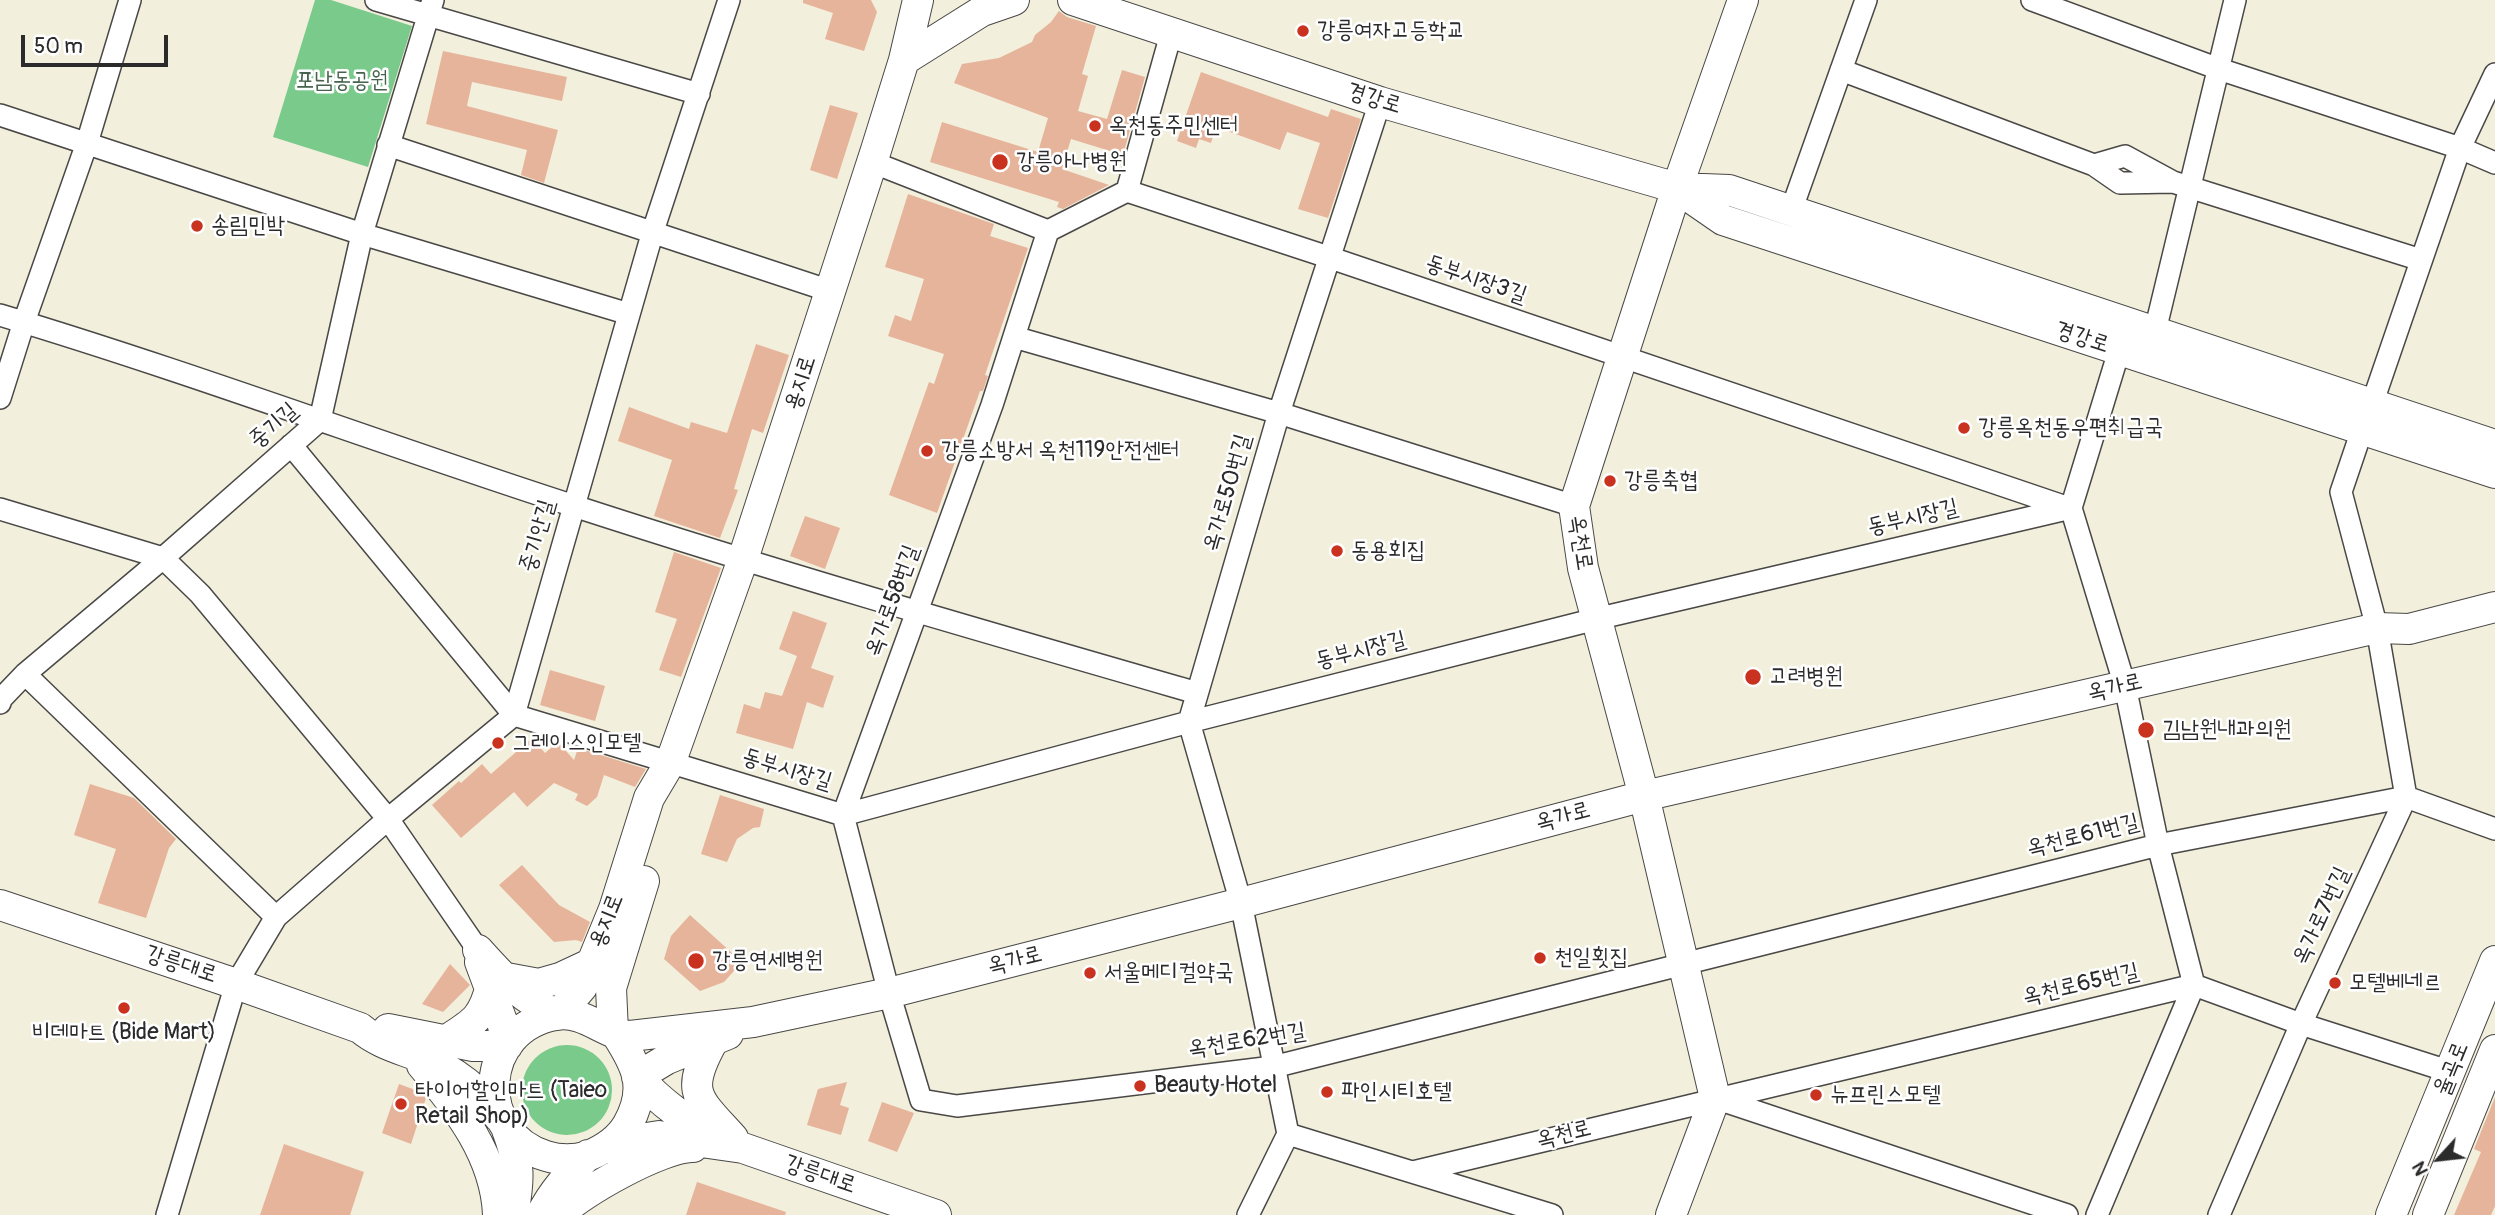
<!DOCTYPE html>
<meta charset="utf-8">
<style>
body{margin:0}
#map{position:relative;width:2495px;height:1215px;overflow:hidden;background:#f2efdc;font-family:Pangolin,sans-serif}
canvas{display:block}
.north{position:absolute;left:2404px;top:1124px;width:70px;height:70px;-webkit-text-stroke:5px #fff;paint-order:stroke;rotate:243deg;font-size:19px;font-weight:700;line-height:28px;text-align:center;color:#2b2b2b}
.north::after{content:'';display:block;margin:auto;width:24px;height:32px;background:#2b2b2b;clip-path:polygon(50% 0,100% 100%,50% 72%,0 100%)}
.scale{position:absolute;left:21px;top:35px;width:147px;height:32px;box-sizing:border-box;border:4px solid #2b2b2b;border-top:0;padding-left:9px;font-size:21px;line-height:24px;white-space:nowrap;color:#2b2b2b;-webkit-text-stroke:5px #fff;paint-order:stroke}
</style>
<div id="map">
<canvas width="2495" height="1215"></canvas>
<div class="north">N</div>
<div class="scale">50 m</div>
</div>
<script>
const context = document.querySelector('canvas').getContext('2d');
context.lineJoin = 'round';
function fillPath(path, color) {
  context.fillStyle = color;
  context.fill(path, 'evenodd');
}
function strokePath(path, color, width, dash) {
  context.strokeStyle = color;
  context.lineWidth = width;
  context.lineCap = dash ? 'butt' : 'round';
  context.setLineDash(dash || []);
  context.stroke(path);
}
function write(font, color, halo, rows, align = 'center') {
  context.font = font + ' Pangolin,"Poor Story",sans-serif';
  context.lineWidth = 5;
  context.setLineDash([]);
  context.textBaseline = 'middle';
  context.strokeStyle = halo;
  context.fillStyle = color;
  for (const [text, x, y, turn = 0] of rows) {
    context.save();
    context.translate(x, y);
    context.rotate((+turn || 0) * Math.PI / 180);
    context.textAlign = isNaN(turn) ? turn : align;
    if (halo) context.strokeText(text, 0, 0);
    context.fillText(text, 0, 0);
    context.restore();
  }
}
const green = new Path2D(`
 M315,0H331L412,26L368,167L273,137Z
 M522 1090a45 45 0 1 1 90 0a45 45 0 1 1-90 0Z`);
const building = new Path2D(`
 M803,0H871L877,12L864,51L825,39L833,13L803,3Z
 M1059,11L1067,17L1096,26L1082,74L1088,76L1078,111L1107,119L1122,70L1145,77L1123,155L1071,139L1062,169L1109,185L1063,209L1057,207L1059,202L930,162L942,122L1038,152L1048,118L954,83L962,64L999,58L1032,42L1035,35L1051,22Z
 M443,51L567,77L562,101L472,82L467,106L558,130L544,183L521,175L527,150L426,124Z
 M1201,72L1328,117L1331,109L1361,119L1328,218L1298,209L1320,143L1287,132L1280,150L1216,127L1211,143L1199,139L1196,148L1177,141Z
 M830,105L858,113L837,179L810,170Z
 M908,194L994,224L990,236L1028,248L985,375L988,376L983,391H980L937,513L889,495L929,382L934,384L944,354L888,336L895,315L911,321L924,279L885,267Z
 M756,344L789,355L763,433L752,429L734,489L738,490L720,538L654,516L672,460L618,441L629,407L689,429L691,422L727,433Z
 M805,516L840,528L825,569L790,556Z
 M674,552L721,568L681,677L659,670L677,619L655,612Z
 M793,611L827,623L811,668L834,676L823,708L807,702L793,749L736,733L744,704L760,709L765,692L782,696L797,656L779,649Z
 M550,670L605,686L595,721L540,705Z
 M532,738L545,753L558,742L574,760L578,748L646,769L635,787L604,775L597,797L587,806L575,800L578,794L554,783L527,807L514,792L461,838L432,805L459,781L461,783L482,764L491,774Z
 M90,784L134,798L176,839L169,848L146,918L98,903L116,849L74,835Z
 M720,795L764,809L760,827L753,828L737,839L727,862L701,854Z
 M522,865L559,905L590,922L582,942L576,940L554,942L499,885Z
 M690,915L742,962L724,982L700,991L664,959L671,936Z
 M450,964L470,985L443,1012L422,1004Z
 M847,1082L840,1105L849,1108L841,1135L807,1125L818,1089Z
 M399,1084L421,1092L426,1098L411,1144L382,1133Z
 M2495,1097V1206L2491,1215H2454L2481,1152L2474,1149Z
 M882,1102L914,1113L897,1152L868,1141Z
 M284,1144L364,1172L350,1215H260Z
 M697,1182L786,1212L785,1215H686Z`);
const street = new Path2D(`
 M376,0L699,94
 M2032,0L2219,69L2460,148L2495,163
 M1841,70L2094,165L2120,183L2173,182
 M0,115L362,234L629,314
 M388,145L830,291
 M872,162L1048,231L1127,191L1328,257L2069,508
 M2094,165L2125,156L2173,182L2421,260
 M1127,191L1171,34
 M1791,211L1866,0
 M1048,231L992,405L843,815L889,993L921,1100L957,1106L1273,1067L2158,845L2406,797L2495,829
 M0,315C193,373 382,444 574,506C780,573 989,633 1197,693
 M2155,331L2235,0
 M1014,337L1279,413L1574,506
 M0,398L24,322L87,143L130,0
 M2372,404L2460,148L2495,74
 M291,445L514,715L843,815L1189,722L1596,619L2071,508
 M0,509L163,558L200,594L388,819L478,950
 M25,674L276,917
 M0,703L1,699L25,674L163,558L320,420L362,234L433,0
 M1715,1098L2067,1215
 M1288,1134L1552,1215
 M1413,1172L2194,985L2301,1024L2451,1072
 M167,1215L236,984L276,917L388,819L514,715L653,231L729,0
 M1248,1215L1288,1134L1241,903L1189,722L1279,413L1380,102
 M2097,1215L2194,985L2158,845L2125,686L2071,508L2119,351
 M2219,1215L2301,1024L2406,797L2377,628L2341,492L2362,430`);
const secondary = new Path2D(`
 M1073,0L1380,102L1677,188L1729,190L2495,445
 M904,60L982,11L1014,0
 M1678,189L1723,220L2495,473
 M0,905L236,984L360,1028C379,1044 401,1049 423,1058C453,1069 482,1092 499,1117
 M478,950C503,978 523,1000 558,1015L582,987L614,909L649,798L671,761L743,559L876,150L904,60L918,0
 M501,977L539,984L560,978L590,964
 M388,1029L473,1046H507L502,1021L480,962
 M613,1032L611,988L644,881
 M617,1035C637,1066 648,1088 628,1124C619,1140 605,1149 588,1156C575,1160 559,1160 546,1156C472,1133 479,1028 556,1015C585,1010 604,1035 630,1036L753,1022L889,993L1241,903L1644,796L2377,628L2409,629L2495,607
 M445,1041C473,1023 483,1019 491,985
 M713,1041C684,1093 697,1098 733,1138
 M422,1065C458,1108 496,1157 498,1215
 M506,1127C520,1164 520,1177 513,1215
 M718,1137C685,1121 662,1103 637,1077L667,1059L728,1034
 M607,1148L634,1140L659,1136L743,1148L936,1215
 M541,1215C553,1191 569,1174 588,1155
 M559,1215C579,1193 664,1146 693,1147
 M1671,1215L1715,1098L1644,796L1583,568L1574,506L1677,188L1743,0
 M2391,1215L2495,961
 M2428,1215L2495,1050`);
const markers = [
 [1303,31,7,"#c8321e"],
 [1095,126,7,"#c8321e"],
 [1000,162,9,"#c8321e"],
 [197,226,7,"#c8321e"],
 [1964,428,7,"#c8321e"],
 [927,451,7,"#c8321e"],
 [1610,481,7,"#c8321e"],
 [1337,551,7,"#c8321e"],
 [1753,677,9,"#c8321e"],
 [2146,730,9,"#c8321e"],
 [498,743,7,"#c8321e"],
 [1540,958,7,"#c8321e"],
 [696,961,9,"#c8321e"],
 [1090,973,7,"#c8321e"],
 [2335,983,7,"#c8321e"],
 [124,1008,7,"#c8321e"],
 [1140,1086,7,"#c8321e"],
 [1327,1092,7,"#c8321e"],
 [1816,1095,7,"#c8321e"],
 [401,1104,7,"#c8321e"]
];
const poiNames = [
 ["강릉여자고등학교",1317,31],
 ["옥천동주민센터",1109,126],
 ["강릉아나병원",1016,162],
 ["송림민박",211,226],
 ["강릉옥천동우편취급국",1978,428],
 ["강릉소방서 옥천119안전센터",941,451],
 ["강릉축협",1624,481],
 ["동용회집",1351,551],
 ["고려병원",1769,677],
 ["김남원내과의원",2162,730],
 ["그레이스인모텔",512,743],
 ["천일횟집",1554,958],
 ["강릉연세병원",712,961],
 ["서울메디컬약국",1104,973],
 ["모텔베네르",2349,983],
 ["비데마트 (Bide Mart)",124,1033,"center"],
 ["Beauty Hotel",1154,1086],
 ["타이어할인마트 (Taieo",415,1091],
 ["Retail Shop)",415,1117],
 ["파인시티호텔",1341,1092],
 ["뉴프린스모텔",1830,1095]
];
const parkNames = [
 ["포남동공원",342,81]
];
const streetNames = [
 ["경강로",1374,99,17],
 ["동부시장3길",1476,280,19],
 ["경강로",2082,338,18],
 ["용지로",801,383,-72],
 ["중기길",274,426,-41],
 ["옥가로50번길",1228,493,-74],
 ["동부시장길",1913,518,-13],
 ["중기안길",538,536,-74],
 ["옥천로",1580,543,81],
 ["옥가로58번길",893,601,-70],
 ["동부시장길",1361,651,-14],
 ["옥가로",2115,688,-13],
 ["동부시장길",787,770,17],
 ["옥가로",1563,817,-15],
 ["옥천로61번길",2083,836,-14],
 ["옥가로7번길",2322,916,-65],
 ["용지로",607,921,-68],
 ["옥가로",1015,961,-14],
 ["강릉대로",181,965,18],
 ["옥천로65번길",2081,985,-13],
 ["옥천로62번길",1247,1041,-9],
 ["율곡로",2452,1069,-68],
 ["옥천로",1564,1135,-14],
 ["강릉대로",820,1175,19]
];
fillPath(green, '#7aca8b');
fillPath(building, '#e6b49a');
strokePath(street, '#494846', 24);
strokePath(secondary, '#494846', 32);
strokePath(street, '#fff', 21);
strokePath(secondary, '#fff', 30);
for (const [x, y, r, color] of markers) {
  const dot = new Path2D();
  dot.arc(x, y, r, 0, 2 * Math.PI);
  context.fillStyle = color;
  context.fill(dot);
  strokePath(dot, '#fff', 2.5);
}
write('23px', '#2b2b2b', '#fff', poiNames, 'left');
write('23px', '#47634d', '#fff', parkNames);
write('23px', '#2b2b2b', '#fff', streetNames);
</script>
